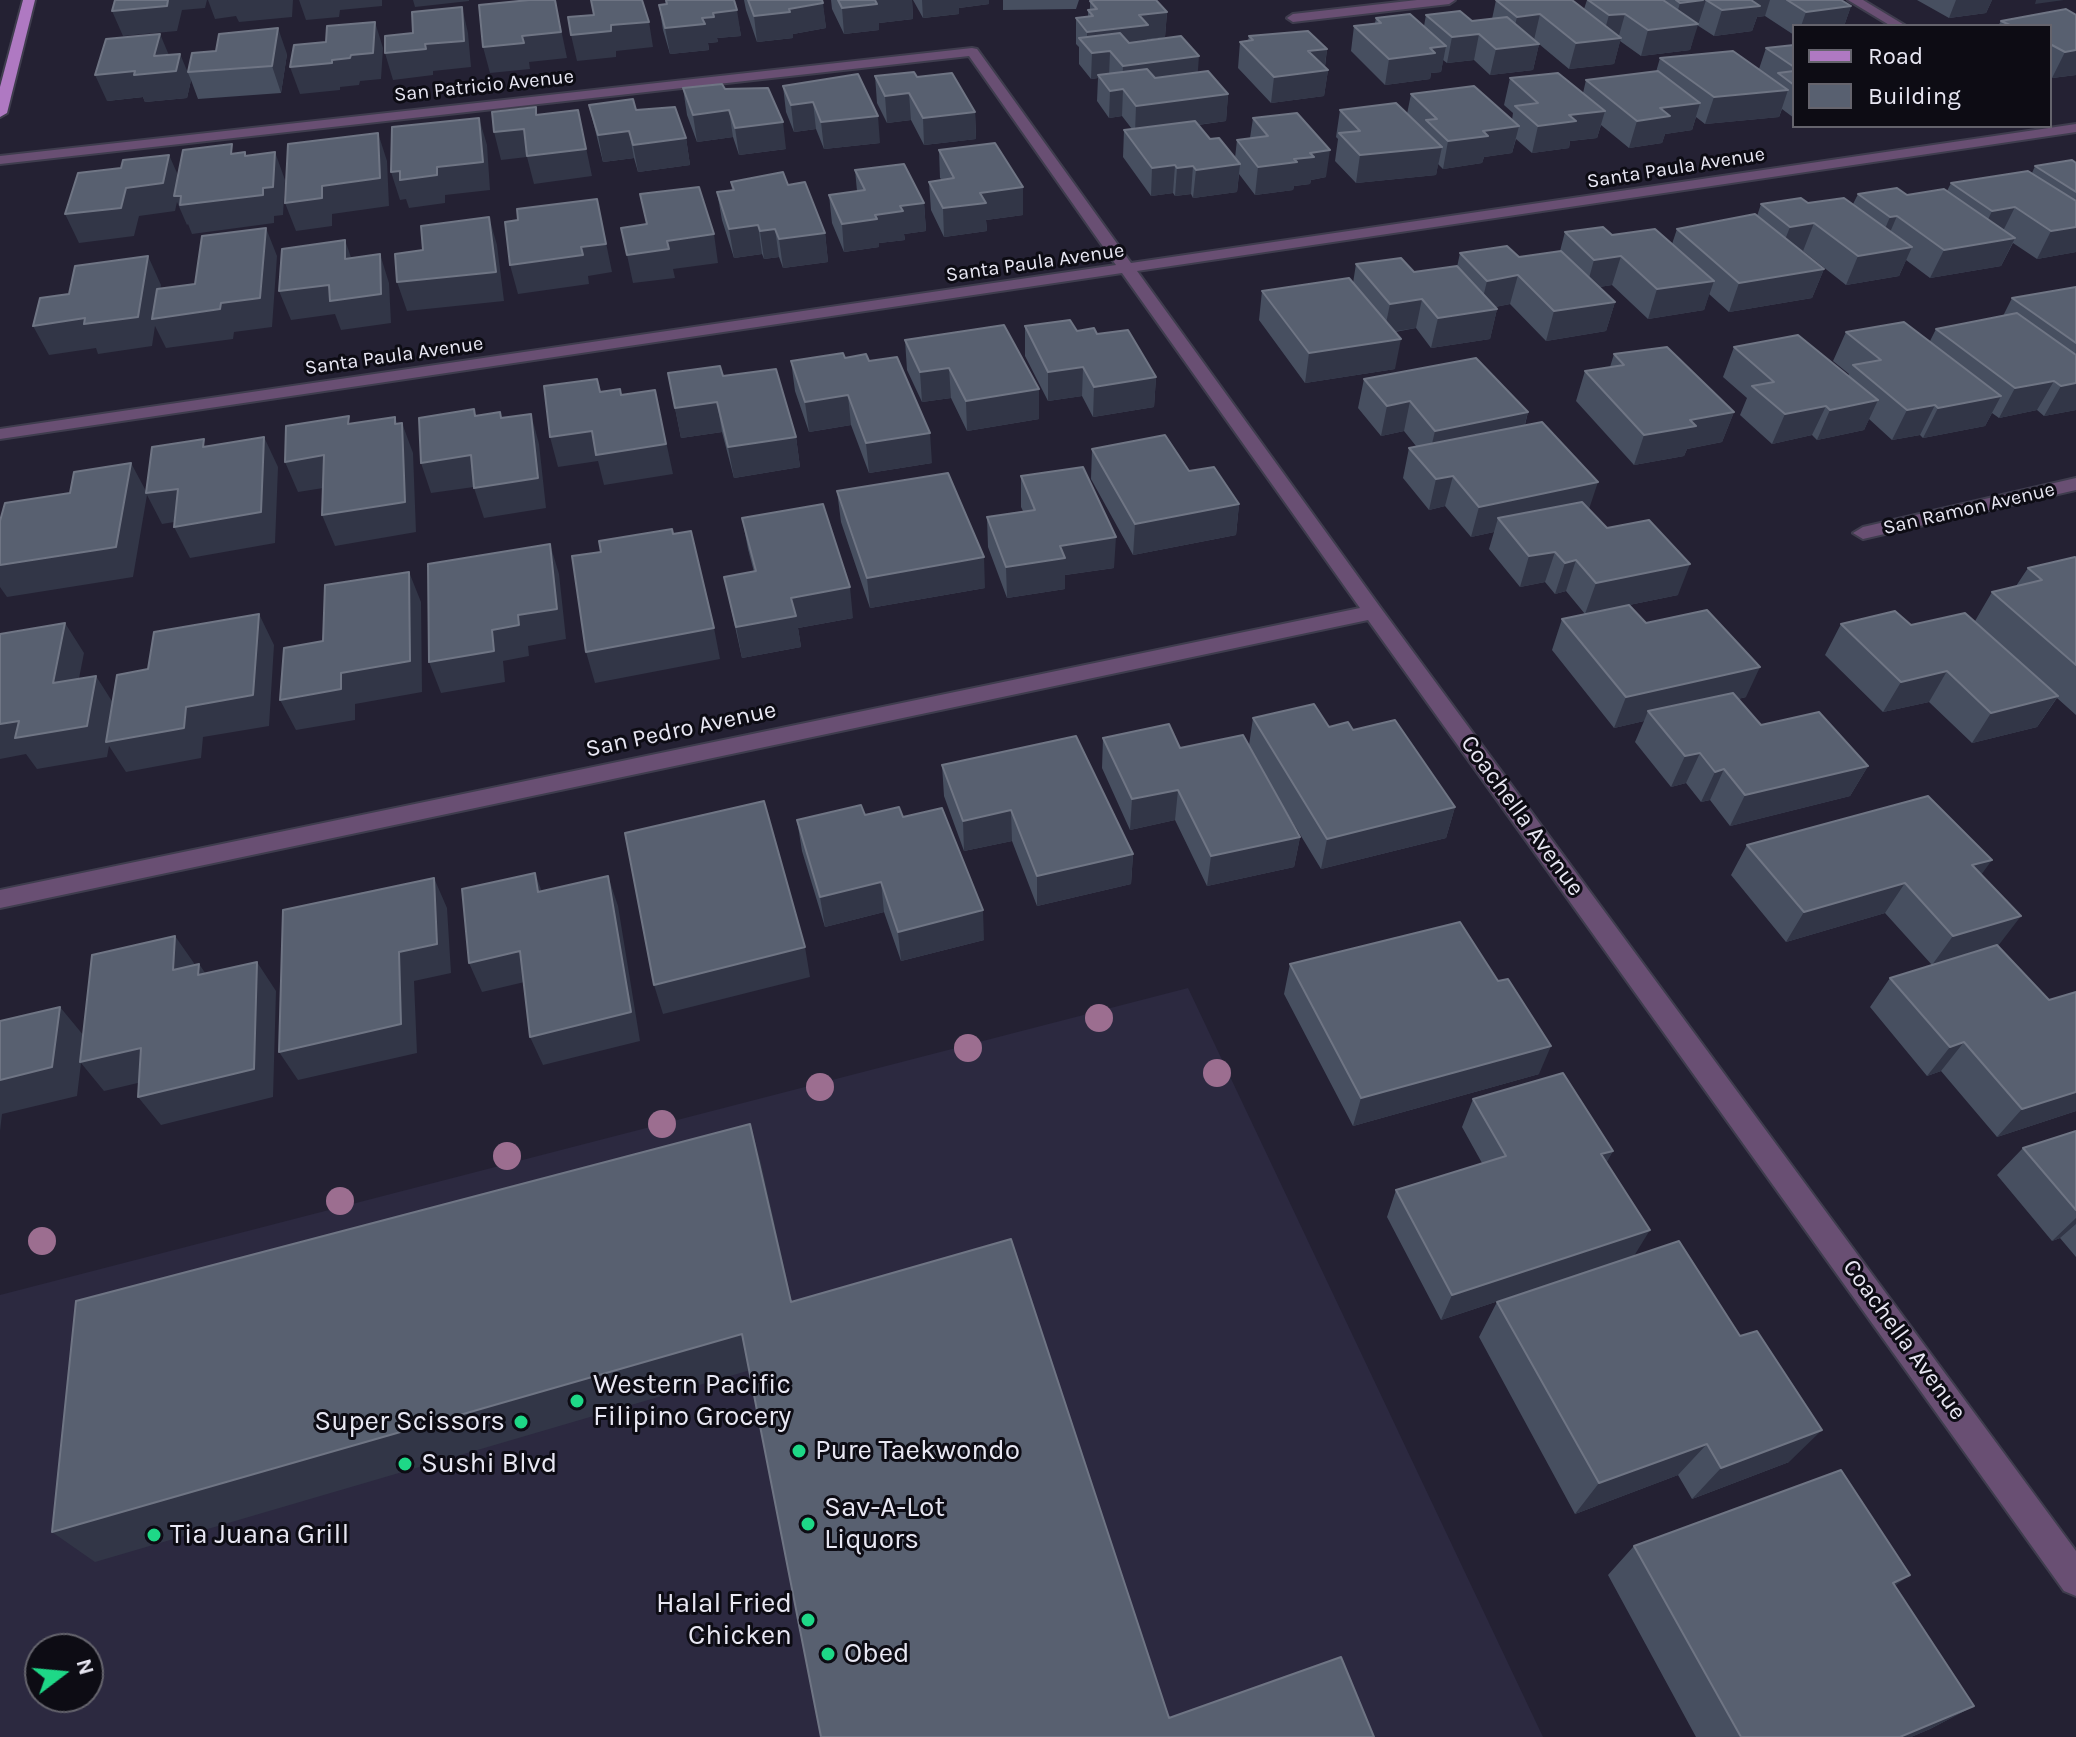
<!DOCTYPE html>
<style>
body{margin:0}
#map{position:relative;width:2076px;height:1737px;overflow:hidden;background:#242133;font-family:Karla,sans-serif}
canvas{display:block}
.legend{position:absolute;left:1792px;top:24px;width:260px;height:104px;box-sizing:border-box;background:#0d0c14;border:2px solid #65646d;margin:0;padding:10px 14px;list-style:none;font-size:24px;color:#e8e7f3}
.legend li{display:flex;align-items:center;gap:16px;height:40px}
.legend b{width:40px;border:2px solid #65646d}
.north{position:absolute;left:24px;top:1633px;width:80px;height:80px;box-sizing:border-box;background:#0d0c14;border:2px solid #65646d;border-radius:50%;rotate:74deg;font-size:22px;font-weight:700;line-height:32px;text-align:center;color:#e8e7f3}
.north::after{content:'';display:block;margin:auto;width:28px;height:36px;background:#1ed887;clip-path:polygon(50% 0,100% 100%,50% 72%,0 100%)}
</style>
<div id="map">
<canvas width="2076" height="1737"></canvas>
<ul class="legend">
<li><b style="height:10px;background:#af79c2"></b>Road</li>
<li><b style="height:22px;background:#586070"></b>Building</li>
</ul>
<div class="north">N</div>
</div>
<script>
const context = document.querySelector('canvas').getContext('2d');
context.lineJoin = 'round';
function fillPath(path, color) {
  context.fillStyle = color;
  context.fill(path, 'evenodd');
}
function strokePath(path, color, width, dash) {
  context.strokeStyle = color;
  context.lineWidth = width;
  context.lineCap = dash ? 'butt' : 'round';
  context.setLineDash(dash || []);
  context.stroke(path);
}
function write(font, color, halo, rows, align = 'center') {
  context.font = font + ' Karla,sans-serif';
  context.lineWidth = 6;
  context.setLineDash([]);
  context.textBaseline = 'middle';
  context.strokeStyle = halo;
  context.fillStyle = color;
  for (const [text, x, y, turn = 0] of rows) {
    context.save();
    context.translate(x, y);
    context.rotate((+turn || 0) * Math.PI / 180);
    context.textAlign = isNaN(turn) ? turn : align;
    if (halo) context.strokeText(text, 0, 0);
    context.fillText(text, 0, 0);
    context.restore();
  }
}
const built = new Path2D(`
 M1188,988L1543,1737H0V1295ZM40,1649H88V1697H40Z`);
const minor = new Path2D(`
 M1417,0H1455L1449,4L1293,22L1287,18L1293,14Z
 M1848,0H1863L1906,26H1891Z
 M972,48L977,49L1131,263L2076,124V132L1137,271L1380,607L2076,1551V1596L2064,1591L1368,620L0,908V890L1360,608L1122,273L0,439V429L1116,265L969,56L0,164V156Z
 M2076,478V490L1863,539L1853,533L1863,527Z`);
const major = new Path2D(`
 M23,0H35L7,113L0,117V87Z`);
const trees = [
 [1099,1018],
 [968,1048],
 [1217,1073],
 [820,1087],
 [662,1124],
 [507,1156],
 [340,1201],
 [42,1241]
];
const wall = new Path2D(`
 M665,0H734L741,36L717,38L718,42L708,43L709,50L670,54L663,30L659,5L666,4Z
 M744,0H822L826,28L793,34V38L757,42L746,10Z
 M831,0H912L913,19L879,23V30L844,34L832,9Z
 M913,0H989V4L959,8V14L923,18Z
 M1003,0H1079L1076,9L1003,10Z
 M1496,0L1584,9L1587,0H1841L1851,6L1844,26H1794V35L1765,16L1757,17L1752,31L1714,36L1697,25L1690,50L1641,56L1620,41L1614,64L1569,69L1539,44L1533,70L1490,75L1474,60L1447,63L1443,60L1441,72L1431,73L1430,79L1385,85L1351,51L1354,26L1375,23L1376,18L1424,26L1426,15L1472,21L1492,19Z
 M1917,0H1992L1986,13L1949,18Z
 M1090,1L1167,12L1165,37L1147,40L1198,73L1228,94L1226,121L1198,125L1210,139L1235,158L1237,140L1250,138L1253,118L1326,177L1311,180L1310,184L1294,186L1293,190L1255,195L1239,174L1237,192L1193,198L1191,194L1175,196L1173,193L1151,196L1123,157L1124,130L1132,129L1122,116L1109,118L1097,101L1098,78L1091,79L1079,64V47L1076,44V18L1088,17V10H1090Z
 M2076,15V75L2052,78L2050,77V26H1998L2001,21Z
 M1249,36L1327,49L1325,67L1328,70L1324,96L1271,103L1238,68L1240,42L1248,41Z
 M1794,45V118L1782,109L1779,117L1705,124L1696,117L1692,130L1665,134L1662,143L1629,148L1601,125L1597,138L1570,141L1569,148L1532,153L1516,139L1512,153L1484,157L1482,163L1443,169L1438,164L1436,175L1356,183L1335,161L1338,139L1336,137L1340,110L1407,114L1411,94L1512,120L1513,113L1504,105L1510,78L1583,93L1586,80L1656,72L1660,58L1759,69L1766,48Z
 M287,54L281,93L198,99L191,80L187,98L145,102L143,97L107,101L169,55L188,72Z
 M875,76L917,77L975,112L976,139L924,145L911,120L887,123L877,103Z
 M783,86L880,143L824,149L816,129L794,132L786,112Z
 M683,88L725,89L786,149L739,155L733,137L697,142L687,115Z
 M589,105L636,110L686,138L690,165L638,172L634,158L603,162Z
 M939,150L1023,187V215L986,220L987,231L944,237L931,210L929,182L942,180L940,178Z
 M2076,163V252L2037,259L2013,243L2001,266L1930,278L1906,260L1899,276L1846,285L1803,251H1802L1824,269L1812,298L1729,312L1709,294L1704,310L1648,319L1612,285L1599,287L1615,302L1606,331L1546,341L1510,304L1495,307L1497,309L1490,339L1431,348L1416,328L1395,332V369L1305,383L1259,320L1262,291L1353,283L1356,264L1414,272L1457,267L1460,253L1519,257L1560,251L1565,232L1612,235L1672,244L1677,229L1757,216L1761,204L1808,203L1853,204L1858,194L1907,195L1947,191L1951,183L2032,173L2035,166Z
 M855,170L924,203L926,231L904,234L905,240L879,243V247L844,252L832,223L829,195L857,191Z
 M731,182L788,185L825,233L828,262L783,268L779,257L764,259L762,254L734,258L722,220L717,192L732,190Z
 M2076,287V410L2044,416L2037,410L1999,418L1992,413L1985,426L1923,438L1920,435L1892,440L1869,419L1864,430L1817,440L1812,435L1772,444L1740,415L1747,398L1723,377L1734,347L1848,376L1849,374L1833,361L1846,332L1930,341L1936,329L2003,316L2012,298Z
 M1025,326L1097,334L1156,377L1154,407L1093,417L1082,396L1048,401L1025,356Z
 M905,340L1039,389V419L967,431L951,398L922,402L907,370Z
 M1614,354L1734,412L1722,442L1687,449L1684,456L1634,465L1576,401L1585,371L1610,367Z
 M845,358L869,361L932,463L869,473L851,425L809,432L795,391L791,361Z
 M668,373L723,376L796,437L800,467L734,478L722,432L681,438Z
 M1364,379L1528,412L1525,425L1589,509L1607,528L1678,595L1629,605L1646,623L1746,697L1738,699L1761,725L1868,766L1850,796L1730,826L1710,800L1701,802L1686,783L1671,787L1635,742L1644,721L1614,728L1552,650L1562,619L1585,614L1566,591L1555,594L1545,582L1520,587L1489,549L1494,532L1471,537L1445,506L1429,510L1403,478L1409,448L1416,446L1404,431L1381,436L1358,408Z
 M1092,449L1189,471L1239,504L1236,535L1133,555L1091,479Z
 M1021,476L1114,568L1065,575V589L1007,598L988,547L987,517L1023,511L1021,507Z
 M837,491L985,588L870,608L841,522Z
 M742,518L853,618L798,628L801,647L742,658L724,577L754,572L748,549Z
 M2076,558V715L2057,698L2037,727L1972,743L1929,702L1883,712L1825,655L1841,624L1911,625L1975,621L1992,592L2016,586L2028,568Z
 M1253,718L1353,730L1455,807L1446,838L1321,869L1278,798L1300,837L1294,867L1207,886L1175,820L1130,830L1102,768L1103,738L1180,748L1249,745Z
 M942,765L1133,854L1131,884L1037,906L1012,841L964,851L944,796Z
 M865,815L903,817L984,940L901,961L884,912L825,927L802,851L797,820Z
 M1747,845L1981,874L1998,946L2076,1111L1997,1137L1941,1071L1927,1076L1870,1007L1890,978L1932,965L1885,913L1786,942L1731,875Z
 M1290,964L1498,981L1539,1074L1353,1126L1284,994Z
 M1473,1099L1613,1151L1606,1162L1634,1256L1789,1462L1692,1499L1678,1475L1575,1514L1479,1337L1497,1302L1616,1262L1441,1320L1387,1217L1396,1190L1482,1163L1462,1127Z
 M2076,1131V1257L2060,1238L2052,1241L1997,1175L2023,1148Z
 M1634,1546L1895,1586L1974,1706L1930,1729L1911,1737H1696L1608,1575Z`);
const shadedWall = new Path2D(`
 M168,0H207L205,8L182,10L177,31L123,36L112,11Z
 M208,0H293L292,17L239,22L236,16L215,19Z
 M299,0H382V6L340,10L339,17L306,20Z
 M413,0H469V1L415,7Z
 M555,0L567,58L529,62L530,69L490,73L483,47L522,36Z
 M874,0H912L913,19L879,23V30L844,34L842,8Z
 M922,0H989V4L959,8V14L923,18Z
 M1706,0L1690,50L1641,56L1648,30L1673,27L1680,3Z
 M1751,0H1770L1765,16L1757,17L1752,31L1714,36L1722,10Z
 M1956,0H1992L1986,13L1949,18Z
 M2036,0H2064L2035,4Z
 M823,3L826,28L793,34V38L757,42L754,16Z
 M1851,6L1844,26H1801L1806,12Z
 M462,7L468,33L471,67L433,71V75L393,80L385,53L425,44Z
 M737,10L741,36L717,38L718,42L708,43L709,50L670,54L665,28L702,18L713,13Z
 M1167,12L1165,37L1147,39L1146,51H1110L1109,77L1098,75V78L1091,79L1092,53L1087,47V32L1139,15Z
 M1540,14L1534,40L1511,42L1517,17Z
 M1625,14L1618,39L1621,38L1614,64L1569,69L1576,43L1602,40L1609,15Z
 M375,22L383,48L381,79L360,81L359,85L340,87V90L300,94L290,67L332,60L351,55Z
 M649,22L653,47L616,51V57L577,61L571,35L611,25Z
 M278,28L287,54L281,93L272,66Z
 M160,34L171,60L180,54L191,80L187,98L145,102L143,97L107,101L95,75L154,56Z
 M1479,34L1474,60L1447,63L1452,37Z
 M1539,44L1533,70L1490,75L1496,49Z
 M1446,46L1441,72L1431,73L1430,79L1385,85L1389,59L1430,48Z
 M1327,49L1324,71L1328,70L1324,96L1271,103L1274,77L1308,51Z
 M2076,50V75L2052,78L2065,52Z
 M1199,56L1197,83L1123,89L1122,116L1109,118L1110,91L1122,89L1123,66Z
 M1788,90L1779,117L1705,124L1714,97Z
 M909,93L911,120L887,123L885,96Z
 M1228,94L1226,121L1135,133L1136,106Z
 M813,102L816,129L794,132L791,105Z
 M1700,103L1692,130L1665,134L1662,143L1629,148L1637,121L1660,108Z
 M578,110L592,176L534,184L527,157L501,160L494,132Z
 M729,110L733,137L697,142L693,115Z
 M1605,111L1597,138L1570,141L1569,148L1532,153L1538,126L1569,115Z
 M975,112L976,139L924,145L923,118Z
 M878,116L880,143L824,149L821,122Z
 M479,118L487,145L490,190L445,195V203L409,208L406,199L400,200L391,172L437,167Z
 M783,122L786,149L739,155L735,128Z
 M1519,126L1512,153L1484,157L1482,163L1443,169L1448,141L1483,131Z
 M629,131L634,158L603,162L598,135Z
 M378,133L387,161L389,206L332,214V226L296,231L285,203L322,186Z
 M686,138L690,165L638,172L633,145Z
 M1442,147L1436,175L1356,183L1360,155Z
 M1330,150L1326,177L1311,180L1310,184L1294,186L1293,190L1255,195L1258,167L1294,159L1310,153Z
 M275,152L285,180L283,215L274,216V223L192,234L188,224L187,225L177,202L175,211L139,216L134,236L79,243L65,214L126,188L169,155L181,182L263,188Z
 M1240,164L1237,192L1193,198L1196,170Z
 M1175,165L1173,193L1151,196L1152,168Z
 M1193,166L1191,194L1175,196L1177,168Z
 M1023,187V215L986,220L987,231L944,237L943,208L980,193Z
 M597,199L612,272L588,276L589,284L518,294L510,265L581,247Z
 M924,203L926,231L904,234L905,240L879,243V247L844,252L842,224L875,215L900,206Z
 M2015,207L2001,235L1979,239L1992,211Z
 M1897,216L1885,244L1878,245L1890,217Z
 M489,217L497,245L504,301L407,311L397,282Z
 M1814,223L1803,251L1779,255L1790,227Z
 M758,225L762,254L734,258L729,229Z
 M2076,227V252L2037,259L2051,231Z
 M266,228L277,256L272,327L234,332L233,339L166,348L155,326L152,346L98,354L96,348L49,355L33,326L148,256L161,285L156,318L221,303Z
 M775,229L779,257L764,259L760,231Z
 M825,233L828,262L783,268L779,239Z
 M714,234L718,263L673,269L675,278L633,283L627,255L667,241Z
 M2015,238L2001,266L1930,278L1944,250Z
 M345,240L355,269L345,259Z
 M1912,247L1899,276L1846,285L1858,256Z
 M380,254L389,283L391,323L341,330L335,314L291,320L279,291Z
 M1621,256L1612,285L1586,289L1594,260Z
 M1824,269L1812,298L1729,312L1739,283Z
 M1518,275L1510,304L1480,310L1487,281Z
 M1714,281L1704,310L1648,319L1657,289Z
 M1422,299L1416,328L1384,333L1390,304Z
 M1615,302L1606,331L1546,341L1554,311Z
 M1497,309L1490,339L1431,348L1438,318Z
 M1401,339L1395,369L1305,383L1309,353Z
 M1083,367L1082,396L1048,401V372Z
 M949,368L951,398L922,402L920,372Z
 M1156,377L1154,407L1093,417L1094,387Z
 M2054,381L2037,410L1999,418L2015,388Z
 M2076,383V410L2044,416L2061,386Z
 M1039,389V419L967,431L966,401Z
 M655,390L673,474L604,485L598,461L558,467L550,437Z
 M848,395L851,425L809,432L805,402Z
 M2001,396L1985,426L1923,438L1938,408Z
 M1878,400L1864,430L1817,440L1830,410Z
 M1410,401L1404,431L1381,436L1387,406Z
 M717,402L722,432L681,438L675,408Z
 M1935,405L1920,435L1892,440L1907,410Z
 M1826,406L1812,435L1772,444L1785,414Z
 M1528,412L1520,442L1428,461L1435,431Z
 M1734,412L1722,442L1687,449L1684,456L1634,465L1644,435L1690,420Z
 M531,414L539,444L546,508L484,518L474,488Z
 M395,417L402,437V423L413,453L416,532L335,546L322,515L395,424Z
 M930,433L932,463L869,473L866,443Z
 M264,437L278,467L275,543L190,558L174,527Z
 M796,437L800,467L734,478L728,447Z
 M324,455L336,486L298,492L285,462Z
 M471,455L481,486L431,493L421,463Z
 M131,463L147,493L178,489L193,519L162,524L147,495L133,577L7,597L0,587V565Z
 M1453,476L1445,506L1429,510L1436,479Z
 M1598,482L1588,512L1498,518L1494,532L1471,537L1479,507Z
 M1239,504L1236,535L1133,555L1135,524Z
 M1116,537L1114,568L1065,575V589L1007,598L1006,567L1060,546Z
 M550,544L559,574L566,639L528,646L529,656L503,661L505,682L441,693L429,662L518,615Z
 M1555,552L1545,582L1520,587L1529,556Z
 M984,557L985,588L870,608L867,578Z
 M1576,560L1566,591L1555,594L1565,563Z
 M1690,564L1678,595L1585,614L1596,583Z
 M409,572L421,602L422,692L355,704V720L296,730L280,700Z
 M850,587L853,618L798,628L801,647L742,658L736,627L791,598Z
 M259,614L274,645L269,726L203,737L201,758L126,772L109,746L107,757L37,769L26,754L0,759V724L96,676L115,706L186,707Z
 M65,623L84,653L72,714L53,683Z
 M714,628L720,659L595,683L586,652Z
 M1760,667L1746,697L1654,719L1648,711L1644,721L1614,728L1626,697Z
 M1947,671L1929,702L1883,712L1901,682Z
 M2058,696L2037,727L1972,743L1991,713Z
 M1700,753L1686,783L1671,787L1685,756Z
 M1868,766L1850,796L1730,826L1745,795Z
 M1724,769L1710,800L1701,802L1715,772Z
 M1178,790L1175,820L1130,830L1132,799Z
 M1455,807L1446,838L1321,869L1327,839Z
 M1011,810L1012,841L964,851L963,821Z
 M1300,837L1294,867L1207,886L1211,856Z
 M1133,854L1131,884L1037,906V876Z
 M1992,860L1970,890L1972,865Z
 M535,873L546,903L538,892Z
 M608,876L618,906L640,1041L543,1065L530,1037Z
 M434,878L447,908L451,973L414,981L417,1053L298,1080L279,1052L399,952Z
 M881,882L884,912L825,927L820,897Z
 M1905,883L1885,913L1786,942L1804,912Z
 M983,910L984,940L901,961L898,932Z
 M2021,916L1998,946L1932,965L1953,936Z
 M175,936L196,966L173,970Z
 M805,947L810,977L663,1014L654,985Z
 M520,951L533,980L482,992L469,963Z
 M257,962L276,991L273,1097L161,1125L138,1097Z
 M199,964L219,993L198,975Z
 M60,1007L84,1036L141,1048L163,1077L104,1091L81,1063L77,1096L2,1114L0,1131V1080Z
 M1964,1042L1941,1071L1927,1076L1950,1047Z
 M1551,1046L1539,1074L1353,1126L1361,1098Z
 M2076,1092V1111L1997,1137L2022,1109Z
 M750,1124L761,1163L800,1338L791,1302Z
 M1613,1151L1598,1178L1601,1154Z
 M2076,1218V1224L2060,1238L2052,1241Z
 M1650,1230L1634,1256L1441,1320L1452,1295Z
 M742,1334L754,1369L95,1562L52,1532Z
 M1822,1430L1789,1462L1692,1499L1721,1468Z
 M1707,1444L1678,1475L1575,1514L1599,1483Z
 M1910,1575L1871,1603L1893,1583Z
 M1974,1706L1930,1729L1911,1737H1900Z`);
const building = new Path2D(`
 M115,0H168L167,6L112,11Z
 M529,0H555L561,32L522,36L524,43L483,47L479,5Z
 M591,0H642L649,22L611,25V31L571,35L568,17L594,15Z
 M666,0H734L737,10L713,13L714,17L702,18L705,24L665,28L659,5L667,4Z
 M748,0H822L823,3L789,9L790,12L754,16Z
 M838,0H875L877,4L842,8Z
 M1095,0H1156L1167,12L1139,15L1148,25L1087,32L1076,18L1093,16L1088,10L1097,9L1090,1Z
 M1496,0H1572L1621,38L1576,43L1540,14L1517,17Z
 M1588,0H1663L1698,24L1648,30L1625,14L1609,15Z
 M1676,0H1703L1680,3Z
 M1706,0H1751L1760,6L1722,10Z
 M1787,0H1841L1851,6L1806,12Z
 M462,7L464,41L425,44L426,49L385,53V36L413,33L412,12Z
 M2066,9L2076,15V50L2065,52L2050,44V26H2012L2001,21Z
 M1460,11L1472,21L1507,17L1539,44L1496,49L1479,34L1452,37L1426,15Z
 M1410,14L1446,46L1430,48L1435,53L1389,59L1354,26L1381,23L1376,18Z
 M375,22L373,53L351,55L350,58L332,60V63L290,67L294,45L326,42L327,26Z
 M278,28L272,66L188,72L192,53L216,51L219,34Z
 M1308,31L1327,49L1308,51L1328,70L1274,77L1240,42L1253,40L1249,36Z
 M1120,33L1129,43L1181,36L1199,56L1123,66L1110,51L1092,53L1079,38Z
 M160,34L154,56L180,54L176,71L134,75L135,71L95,75L106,39Z
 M1794,45V67L1766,48Z
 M1733,51L1788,90L1714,97L1660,58Z
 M1147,69L1155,78L1208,71L1228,94L1136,106L1123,89L1110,91L1098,75Z
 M1658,71L1700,103L1660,108L1670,116L1637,121L1586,80Z
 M1794,71V85L1778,73Z
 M914,72L917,77L952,73L975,112L923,118L909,93L885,96L875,76Z
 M1558,73L1605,111L1569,115L1576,121L1538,126L1515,106L1538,103L1510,78Z
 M858,74L878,116L821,122L813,102L791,105L783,86Z
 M722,84L725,89L768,88L783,122L735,128L729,110L693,115L683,88Z
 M1474,86L1519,126L1483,131L1488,136L1448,141L1426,120L1437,119L1411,94Z
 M633,99L636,110L675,107L686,138L633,145L629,131L598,135L589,105Z
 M1396,103L1442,147L1360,155L1339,133L1360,131L1340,110Z
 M536,107V115L578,110L586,149L527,156L524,129L494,132L492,112Z
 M1297,113L1330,150L1310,153L1314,157L1294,159L1297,162L1258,167L1237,140L1268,136L1253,118Z
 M479,118L483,162L437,167V175L400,180V171L391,172L392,127Z
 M1195,121L1210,139L1219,138L1240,164L1196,170L1193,166L1177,168L1175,165L1152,168L1124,130Z
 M378,133L380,178L322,186V198L285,203L288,144Z
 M995,143L1023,187L980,193L986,203L943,208L929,182L954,178L939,150Z
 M232,144L231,154L245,152V156L275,152L273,187L263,188V195L180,205L181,196H174L183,150Z
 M169,155L163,183L126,188L121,208L65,214L78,173L121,168L123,160Z
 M2072,160L2076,163V192L2035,166Z
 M904,164L924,203L900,206L903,211L875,215L877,219L842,224L829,195L865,190L855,170Z
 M2028,171L2076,201V227L2051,231L2015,207L1992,211L1951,183Z
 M783,172L788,185L805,182L825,233L779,239L775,229L760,231L758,225L729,229L717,192L734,190L731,182Z
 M699,187L714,234L667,241L669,249L627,255L621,228L647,224L640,194Z
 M1897,188L1907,195L1944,189L2015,238L1944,250L1897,216L1890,217L1858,194Z
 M1801,198L1808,203L1844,198L1912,247L1858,256L1814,223L1790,227L1761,204Z
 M597,199L606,244L581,247L583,255L510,265L505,222L518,220L517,209Z
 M1755,214L1824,269L1739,283L1677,229Z
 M489,217L496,272L397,282L395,254L423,250L421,226Z
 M1603,227L1612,235L1655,229L1714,281L1657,289L1621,256L1594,260L1565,232Z
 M266,228L260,298L221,303L220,309L152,319L157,289L195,284L202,236Z
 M345,240V259L380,254L381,294L330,301L329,285L279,291L282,249Z
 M1507,246L1519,257L1561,251L1615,302L1554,311L1518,275L1487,281L1460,253Z
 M148,256L138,317L84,324L85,318L33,326L40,298L69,294L75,266Z
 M1401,258L1414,272L1457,266L1497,309L1438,318L1422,299L1390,304L1356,264Z
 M1349,278L1401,339L1309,353L1262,291Z
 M2076,287V343L2012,298Z
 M2017,313L2076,355V383L2061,386L2054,381L2015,388L1936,329Z
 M1070,320L1077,331L1094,328L1097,334L1128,330L1156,377L1094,387L1083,367L1048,372L1025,326Z
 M1904,322L2001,396L1938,408L1935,405L1907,410L1853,365L1881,360L1846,332Z
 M1004,325L1039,389L966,401L949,368L920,372L905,340Z
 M1798,335L1878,400L1830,410L1826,406L1785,414L1752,386L1774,382L1734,347Z
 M1667,347L1734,412L1690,420L1696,426L1644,435L1585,371L1624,365L1614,354Z
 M843,353L845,358L866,354L869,361L897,357L930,433L866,443L848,395L805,402L791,361Z
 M1476,358L1528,412L1435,431L1410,401L1387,406L1364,379Z
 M720,366L723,376L776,369L796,437L728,447L717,402L675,408L668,373Z
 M597,379L600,392L620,389L621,395L655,390L666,444L596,455L592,431L550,437L544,386Z
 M474,409L475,416L500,412L501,418L531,414L538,478L474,488L471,455L421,463L419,418Z
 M349,416L348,424L395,417V424L402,423L405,502L322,515L324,455L285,462L286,426Z
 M1542,422L1598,482L1479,507L1453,476L1436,479L1409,448Z
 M1165,435L1189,471L1214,467L1239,504L1135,524L1092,449Z
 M264,437L261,512L174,527L178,489L146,493L152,447L204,439L203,447Z
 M131,463L116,547L0,565V521L5,503L70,493L74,472Z
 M1083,467L1116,537L1060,546L1065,558L1006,567L987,517L1035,510L1021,476Z
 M948,473L984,557L867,578L837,491Z
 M1582,502L1607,528L1649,520L1690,564L1596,583L1576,560L1565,563L1555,552L1529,556L1498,518Z
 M823,504L850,587L791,598L796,616L736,627L724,577L756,571L742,518Z
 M672,529L673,534L691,531L714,628L586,652L572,556L601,552L599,541Z
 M550,544L557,609L518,615L519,625L492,630L494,651L429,662L428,564Z
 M2075,557L2076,558V665L1992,592L2042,580L2028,568Z
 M409,572L410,661L341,673V689L280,700L284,648L323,641L325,585Z
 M1629,605L1646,623L1707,610L1760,667L1626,697L1562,619Z
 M1895,611L1911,625L1965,613L2058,696L1991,713L1947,671L1901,682L1841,624Z
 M259,614L253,695L186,707L184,728L106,742L117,675L148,669L154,632Z
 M65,623L53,683L96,676L87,726L15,738L19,721L0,724V634Z
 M1733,693L1761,725L1819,712L1868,766L1745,795L1724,769L1715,772L1700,753L1685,756L1648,711Z
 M1314,704L1329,727L1348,722L1353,730L1395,720L1455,807L1327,839L1253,718Z
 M1169,724L1180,748L1243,735L1300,837L1211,856L1178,790L1132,799L1103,738Z
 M1076,736L1133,854L1037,876L1011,810L963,821L942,765Z
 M1928,796L1992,860L1972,865L2021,916L1953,936L1905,883L1804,912L1747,845Z
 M764,801L805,947L654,985L625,833Z
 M861,805L865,815L899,807L903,817L942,808L983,910L898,932L881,882L820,897L797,820Z
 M535,873L538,892L608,876L631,1012L530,1037L520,951L469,963L462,889Z
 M434,878L437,944L399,952L401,1024L279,1052L283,910Z
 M1460,922L1498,981L1508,979L1551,1046L1361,1098L1290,964Z
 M175,936L173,970L199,964L198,975L257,962L254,1069L138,1097L141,1048L80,1062L92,955Z
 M1997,945L2049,1000L2076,992V1092L2022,1109L1964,1042L1950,1047L1890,978Z
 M60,1007L52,1067L0,1080V1021Z
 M1563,1073L1613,1151L1601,1154L1650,1230L1452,1295L1396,1190L1506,1156L1473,1099Z
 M750,1124L791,1302L1011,1239L1169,1718L1341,1657L1374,1737H821L742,1334L52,1532L76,1301Z
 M2076,1131V1210L2023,1148Z
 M1679,1241L1740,1336L1757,1331L1822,1430L1721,1468L1707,1444L1599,1483L1497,1302Z
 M1841,1470L1910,1575L1893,1583L1974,1706L1900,1737H1741L1634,1546Z`);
const markers = [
 [577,1401,8,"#1ed887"],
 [521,1422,8,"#1ed887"],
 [799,1451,8,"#1ed887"],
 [405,1464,8,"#1ed887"],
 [808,1524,8,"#1ed887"],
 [154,1535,8,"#1ed887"],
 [808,1620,8,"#1ed887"],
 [828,1654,8,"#1ed887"]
];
const farStreetnames = [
 ["San Patricio Avenue",484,86,-6],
 ["Santa Paula Avenue",1676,168,-9],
 ["Santa Paula Avenue",1035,263,-8],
 ["Santa Paula Avenue",394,356,-8],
 ["San Ramon Avenue",1969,509,-13]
];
const streetNames = [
 ["San Pedro Avenue",681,730,-12],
 ["Coachella Avenue",1522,816,54],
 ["Coachella Avenue",1904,1340,54]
];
const nearPoinames = [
 ["Western Pacific",593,1385],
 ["Filipino Grocery",593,1417],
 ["Super Scissors",505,1422,"right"],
 ["Pure Taekwondo",815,1451],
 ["Sushi Blvd",421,1464],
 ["Sav-A-Lot",824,1508],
 ["Liquors",824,1540],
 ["Tia Juana Grill",170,1535],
 ["Halal Fried",792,1604,"right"],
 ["Chicken",792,1636,"right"],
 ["Obed",844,1654]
];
fillPath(built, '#2c2940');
strokePath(minor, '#3f3d4e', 4);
strokePath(major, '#3f3d4e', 4);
fillPath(minor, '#694f73');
fillPath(major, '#af79c2');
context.fillStyle = '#9c6e90';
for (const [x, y] of trees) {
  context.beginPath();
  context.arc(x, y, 14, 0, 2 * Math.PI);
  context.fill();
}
fillPath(wall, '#474f60');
fillPath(shadedWall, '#323647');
fillPath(building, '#586070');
strokePath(building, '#6f7584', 2);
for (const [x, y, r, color] of markers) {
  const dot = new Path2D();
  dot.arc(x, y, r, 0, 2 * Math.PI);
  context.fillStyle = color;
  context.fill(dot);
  strokePath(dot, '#0d0c14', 3);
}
write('20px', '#e8e7f3', '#0d0c14', farStreetnames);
write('24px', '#e8e7f3', '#0d0c14', streetNames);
write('28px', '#e8e7f3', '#0d0c14', nearPoinames, 'left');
</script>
